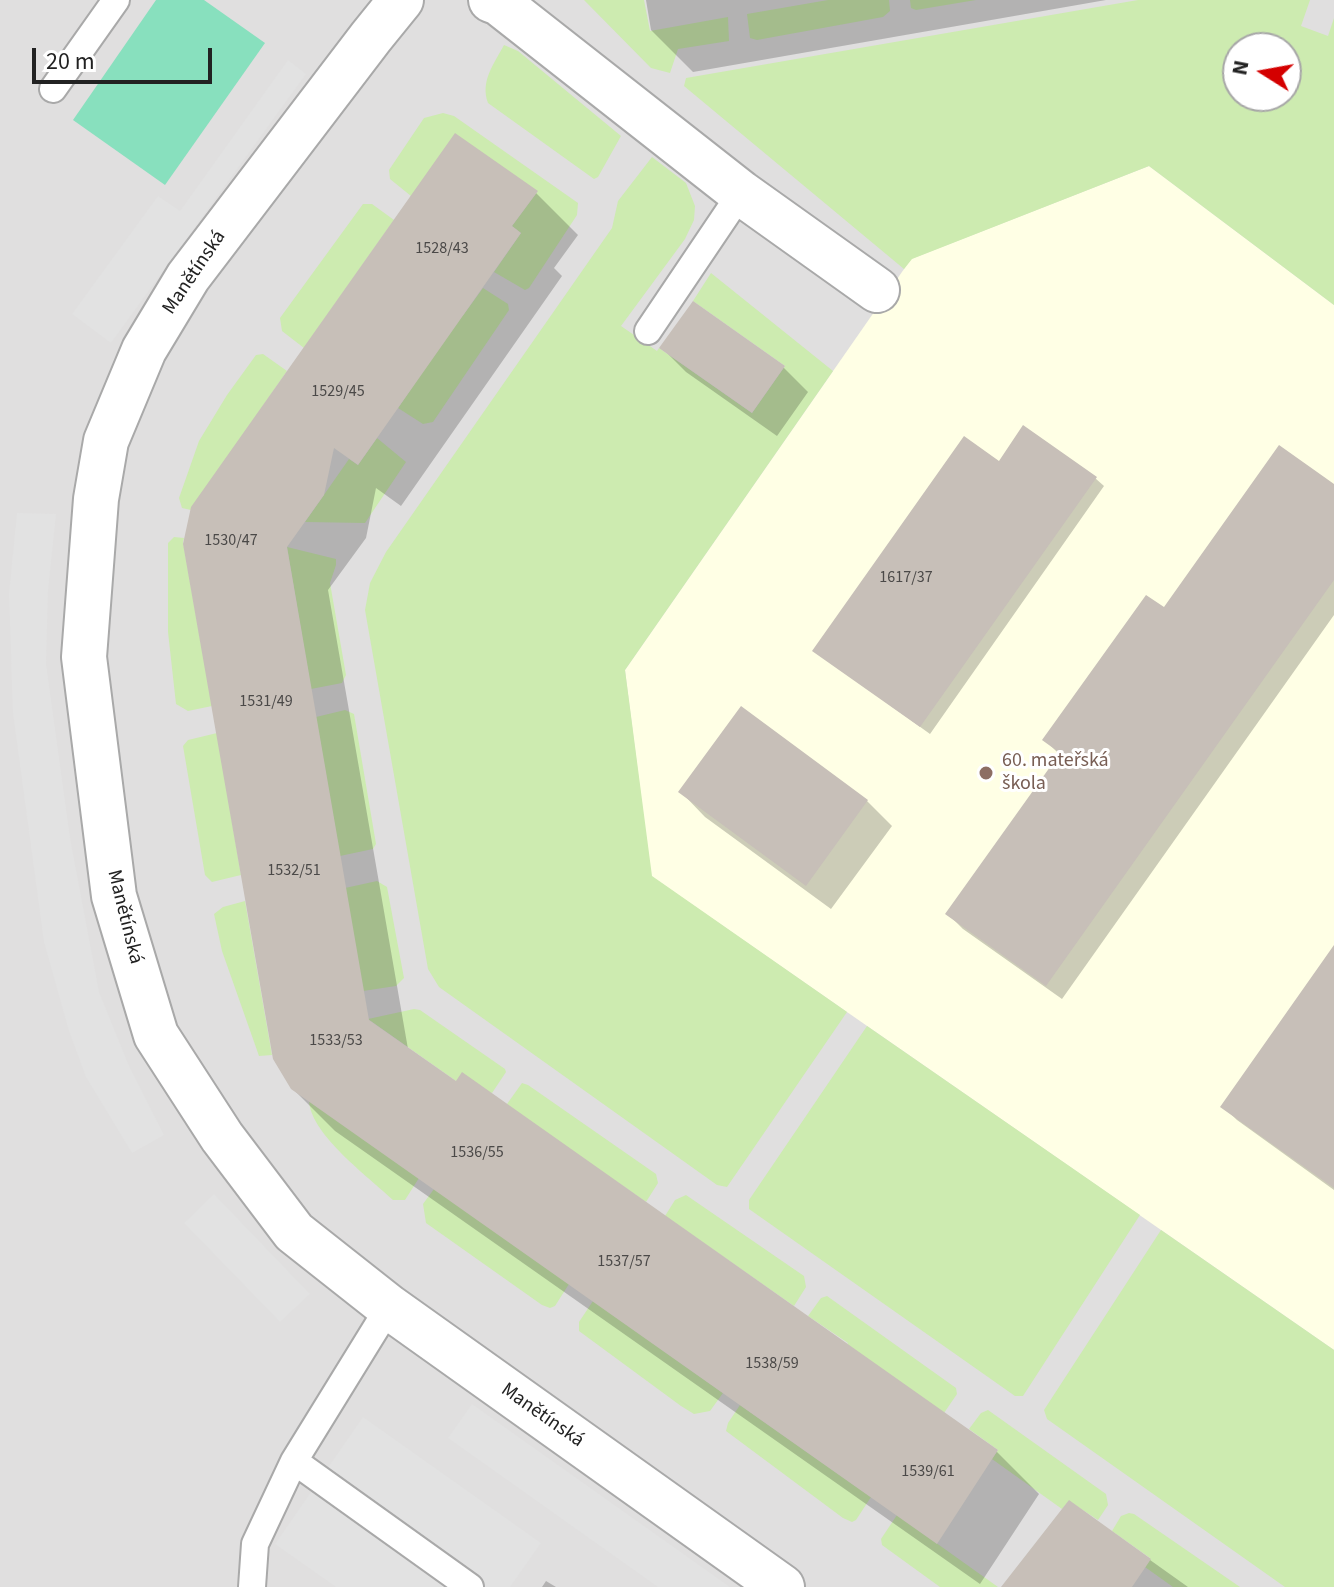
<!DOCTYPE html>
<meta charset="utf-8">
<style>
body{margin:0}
#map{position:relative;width:1334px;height:1587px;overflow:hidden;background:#f2efe9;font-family:"Source Sans 3",sans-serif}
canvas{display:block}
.north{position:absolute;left:1222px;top:32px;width:80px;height:80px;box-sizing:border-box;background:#fff;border:2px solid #a7a7a7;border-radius:50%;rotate:281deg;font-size:22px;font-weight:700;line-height:32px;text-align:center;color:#222}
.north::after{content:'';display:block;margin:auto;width:28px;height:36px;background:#d40000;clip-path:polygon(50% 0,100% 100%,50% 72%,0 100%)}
.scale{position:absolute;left:32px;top:48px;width:180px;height:36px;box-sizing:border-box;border:4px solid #222;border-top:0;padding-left:10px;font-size:24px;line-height:28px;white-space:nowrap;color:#222;-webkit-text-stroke:6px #fff;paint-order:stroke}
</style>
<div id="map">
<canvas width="1334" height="1587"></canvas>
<div class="north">N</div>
<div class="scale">20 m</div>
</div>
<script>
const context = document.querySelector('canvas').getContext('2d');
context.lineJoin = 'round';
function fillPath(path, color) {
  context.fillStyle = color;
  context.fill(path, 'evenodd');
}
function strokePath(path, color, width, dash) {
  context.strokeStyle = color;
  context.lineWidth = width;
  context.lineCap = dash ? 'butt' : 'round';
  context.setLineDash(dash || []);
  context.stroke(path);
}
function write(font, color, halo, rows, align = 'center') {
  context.font = font + ' "Source Sans 3",sans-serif';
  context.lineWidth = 6;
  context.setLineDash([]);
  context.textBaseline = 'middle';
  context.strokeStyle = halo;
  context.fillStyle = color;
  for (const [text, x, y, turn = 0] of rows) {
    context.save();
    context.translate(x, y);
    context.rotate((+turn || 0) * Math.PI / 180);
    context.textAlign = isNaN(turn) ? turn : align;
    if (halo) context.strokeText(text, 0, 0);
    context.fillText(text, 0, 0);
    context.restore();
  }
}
const residential = new Path2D(`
 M0,0H1334V1587H0ZM1238,48H1286V96H1238Z`);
const education = new Path2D(`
 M1149,166L1334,305V1350L651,876L625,670L911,259Z`);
const grass = new Path2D(`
 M584,0H644L650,31L728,17L729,41L678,49L670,73L651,68Z
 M828,0H889L890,11L883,17L757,40L750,38L747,14Z
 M910,0H976L916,10L911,8Z
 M1138,0H1310L1301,26L1328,36L1334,18V305L1149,166L912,259L904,269L684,86L686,78ZM1286,48V96H1238V48Z
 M504,45L518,51L621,136L598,177L594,179L488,103C480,81 494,64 504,45Z
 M443,113L454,116L578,203L577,215L529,288L525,290L494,272L521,233L512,226L537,192L411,196L390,179L389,170L424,118Z
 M652,157L686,183L695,206L694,220L685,239L621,326L657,351L659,348L752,413L785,366L693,301L711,273L833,371L625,670L652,876L847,1012L727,1187L717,1185L439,987L428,969L365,610L370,583L386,552L612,228L618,201Z
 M363,204H372L394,220L304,348L282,331L280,318Z
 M483,288L508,304L509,310L433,422L423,424L398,408L415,383L407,376L464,314Z
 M263,354L287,371L191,510L182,508L179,498L199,441L227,395L256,355Z
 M377,438L406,462L365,523L305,522L349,459L358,465Z
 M174,537L184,538L183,542L212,706L188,711L176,704L168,632V543Z
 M287,547L336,559V565L330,583L346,675L342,683L311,689Z
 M345,710L354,714L376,844L373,849L340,856L316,717Z
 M217,733L241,875L212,882L205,875L183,746L188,740Z
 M377,881L387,887L404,978L396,986L363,991L345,888Z
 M245,901L272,1055L259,1056L222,951L214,914L223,907Z
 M414,1009L420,1010L505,1069L506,1072L492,1093L456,1081L368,1019Z
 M867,1026L1140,1215L1023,1396H1015L749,1209V1200Z
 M522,1083L528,1085L656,1174L658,1183L646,1202L613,1179L606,1188L507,1104Z
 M309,1101L419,1178L405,1200H393C369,1177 311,1135 309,1101Z
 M434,1189L569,1284L555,1306L550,1308L542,1305L426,1223L423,1204Z
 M686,1195L804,1276L806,1287L794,1306L665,1216L675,1200Z
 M1161,1230L1334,1350V1587H1285L1047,1419L1044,1410Z
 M827,1296L956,1388L957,1394L944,1413L842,1353L848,1343L808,1316L821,1298Z
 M593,1301L723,1393L710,1411L694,1414L681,1406L579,1331V1322Z
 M740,1405L871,1497L856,1520L852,1522L843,1518L726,1431L728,1423Z
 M988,1410L1106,1494L1108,1505L1098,1520L1069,1501L1062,1509L992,1459L998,1450L969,1429L981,1413Z
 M1129,1513L1134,1514L1240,1587H1173L1145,1567L1150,1558L1112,1531L1121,1516Z
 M897,1515L998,1587H940L882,1545L881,1539Z`);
const pitch = new Path2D(`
 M156,0H204L265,43L165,185L73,120Z`);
const parking = new Path2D(`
 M288,60L306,74L111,343L72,314L158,196L180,211Z
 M17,513L56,514L48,590L46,664L70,838L99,992L129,1066L164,1135L132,1153L86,1077L69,1031L44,942L13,713L9,594Z
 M214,1194L310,1294L280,1322L184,1223Z
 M472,1404L730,1587H658L448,1438Z
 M363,1417L541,1543L510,1587H336L275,1544Z`);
const shadow = new Path2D(`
 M646,0H1106L693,72L651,30Z
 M536,193L578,235L554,268L562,276L401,506L376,488L366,538L328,590L408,1049L457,1084L463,1075L997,1452L1039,1494L980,1584L335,1131L292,1088L185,544Z
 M693,304L784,368L808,392L777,436L686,372L662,348Z
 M1095,478L1104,486L930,734L815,651Z
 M1334,487V615L1062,999L963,929L948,914L1061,756L1045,740Z
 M752,717L867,801L892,826L831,909L705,817L681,792Z
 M1334,949V1190L1237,1120L1223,1106Z
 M1070,1503L1188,1587H1003Z
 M546,1581L556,1587H542Z`);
const building = new Path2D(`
 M455,133L538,191L512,226L521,233L358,465L334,448L324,495L287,547L369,1020L456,1081L462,1072L998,1450L937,1544L291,1089L273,1059L183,544L191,507Z
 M693,301L785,366L752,413L659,348Z
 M1023,425L1097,477L920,727L812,651L964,436L999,461Z
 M1279,445L1334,484V580L1046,986L945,914L1060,753L1042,740L1146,595L1164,607Z
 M741,706L868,800L806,886L678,792Z
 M1334,945V1188L1220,1107Z
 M1069,1500L1151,1559L1132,1587H1001Z`);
const lane = new Path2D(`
 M53,89L116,0
 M648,331L741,193
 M294,1461L470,1587
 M252,1587L255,1544L294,1461L389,1307`);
const street = new Path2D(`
 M401,0L371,37L188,277L144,350L106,441L96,499L84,657L114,896L156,1035L222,1137L294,1232L389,1307L782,1587
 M491,0L499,3L741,193L877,290`);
const markers = [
 [986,773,8,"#8d6e63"]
];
const numberNames = [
 ["1528/43",442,249],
 ["1529/45",338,392],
 ["1530/47",231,541],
 ["1617/37",906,578],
 ["1531/49",266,702],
 ["1532/51",294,871],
 ["1533/53",336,1041],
 ["1536/55",477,1153],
 ["1537/57",624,1262],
 ["1538/59",772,1364],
 ["1539/61",928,1472]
];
const streetNames = [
 ["Manětínská",195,273,-56],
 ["Manětínská",124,917,76],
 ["Manětínská",542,1416,35]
];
const educationNames = [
 ["60. mateřská",1002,762],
 ["škola",1002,785]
];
fillPath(residential, '#e0dfdf');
fillPath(education, '#ffffe5');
fillPath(grass, '#cdebb0');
fillPath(pitch, '#88e0be');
fillPath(parking, '#e2e2e2');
fillPath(shadow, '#0003');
fillPath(building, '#c7bfb8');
strokePath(lane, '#a9a9a9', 30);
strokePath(street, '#a9a9a9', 48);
strokePath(lane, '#fff', 26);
strokePath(street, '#fff', 44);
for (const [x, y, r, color] of markers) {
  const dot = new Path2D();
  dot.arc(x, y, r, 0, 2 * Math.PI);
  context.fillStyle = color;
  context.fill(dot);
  strokePath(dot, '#fff', 3);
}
write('16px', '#4b4948', null, numberNames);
write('20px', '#222', '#fff', streetNames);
write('20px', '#785e54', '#fff', educationNames, 'left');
</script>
